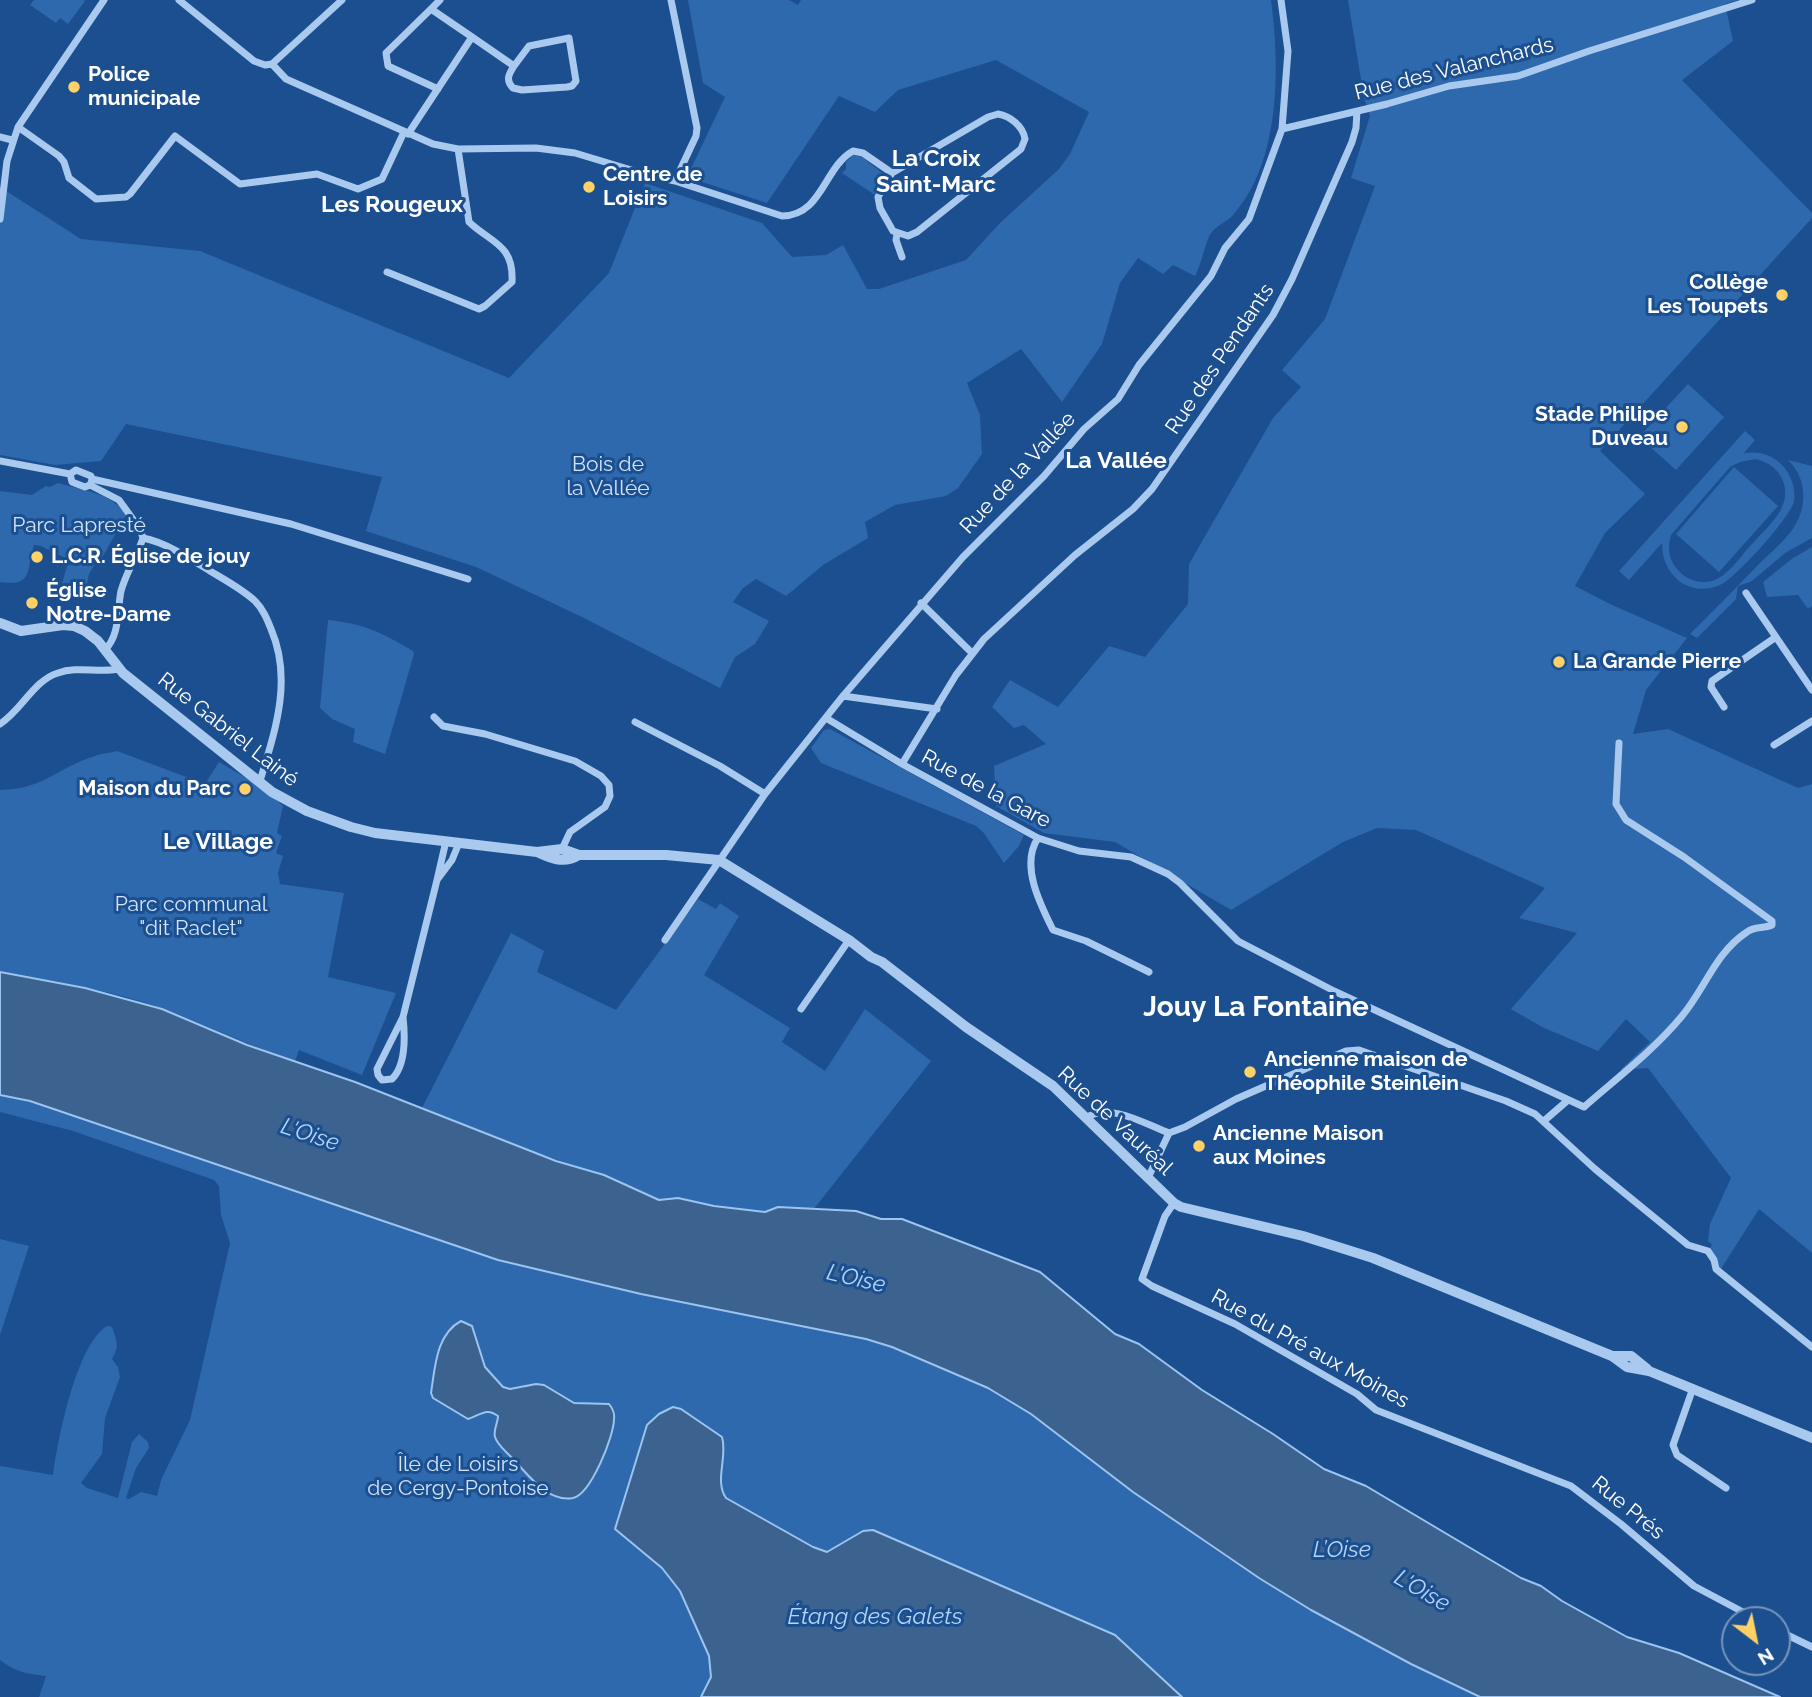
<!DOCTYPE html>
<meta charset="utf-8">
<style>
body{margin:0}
#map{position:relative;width:1812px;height:1697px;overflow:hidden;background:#1b4f8f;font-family:Raleway,sans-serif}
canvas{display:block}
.north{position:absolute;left:1721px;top:1606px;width:70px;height:70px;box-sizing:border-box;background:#1b4f8f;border:2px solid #7695bc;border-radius:50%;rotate:148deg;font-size:19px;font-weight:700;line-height:28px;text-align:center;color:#fff}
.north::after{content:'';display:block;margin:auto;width:24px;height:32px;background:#ffd166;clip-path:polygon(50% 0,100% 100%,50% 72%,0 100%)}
</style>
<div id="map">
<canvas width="1812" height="1697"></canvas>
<div class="north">N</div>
</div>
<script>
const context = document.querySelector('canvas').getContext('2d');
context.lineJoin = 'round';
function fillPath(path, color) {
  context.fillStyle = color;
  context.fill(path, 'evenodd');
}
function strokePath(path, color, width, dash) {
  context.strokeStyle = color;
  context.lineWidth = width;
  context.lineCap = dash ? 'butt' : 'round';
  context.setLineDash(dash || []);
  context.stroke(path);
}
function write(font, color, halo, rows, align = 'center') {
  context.font = font + ' Raleway,sans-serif';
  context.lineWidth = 6;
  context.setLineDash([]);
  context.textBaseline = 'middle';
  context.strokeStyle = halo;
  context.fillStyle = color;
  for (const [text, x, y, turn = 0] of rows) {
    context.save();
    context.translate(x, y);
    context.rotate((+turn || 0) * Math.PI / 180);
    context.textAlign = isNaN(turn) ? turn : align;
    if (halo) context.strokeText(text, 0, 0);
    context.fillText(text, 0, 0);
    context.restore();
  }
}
const green = new Path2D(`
 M34,0H83L85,1L68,24L60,18L56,23L30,5Z
 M688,0H789L798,5L801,0H1271C1280,66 1281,162 1233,215C1227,222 1217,225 1212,232C1206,238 1202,264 1195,276L1173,265L1163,274L1138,258L1120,283L1102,344L1062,402L1021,349L967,383L980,415L982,454L958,488L946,496L895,505L865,522L868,538L823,565L786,596L756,579L743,588L733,602L769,621L755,644L735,657L720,688L582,617L476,567L366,531L382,477L126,424L101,461L55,465L0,455V187L81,239L200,251L509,378L609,273L645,183L762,223L792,257L826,255L843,245L867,289H879L966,260L1000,223L1059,169L1070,154L1089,112L996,60L898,90L875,112L839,96L767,203L687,177L725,97L703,83Z
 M1348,0H1738L1725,4L1733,41L1682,80L1812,213V218L1600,451L1645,494L1605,533L1575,586L1610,604L1687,638L1646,690L1633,734L1668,729L1798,788L1812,784V1253L1759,1209L1719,1272L1708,1251L1712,1245L1708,1241L1710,1224L1731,1178L1648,1068L1620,1070L1650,1042L1626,1019L1598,1051L1542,1027L1511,1009L1577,933L1519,918L1545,888L1416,830L1377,828L1343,842L1231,910L1115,842L1044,833L996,806L994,766L1046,744L1024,725L1014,728L992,707L1010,680L1058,707L1109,646L1145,657L1188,604L1189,564L1273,418L1301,387L1282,370L1325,319L1375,186L1351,178L1370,116L1364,98Z
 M853,155L862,157L885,175V178L875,195L842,173L846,169V162Z
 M1688,384L1724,417L1676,470L1639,437Z
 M1745,431L1755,440L1744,453C1759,451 1772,454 1783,466C1791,475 1796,489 1794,501C1791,517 1735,579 1720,585C1706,591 1691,590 1679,581C1667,571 1662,558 1662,543L1629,580L1619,571ZM1756,459C1767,462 1776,467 1781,477C1796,505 1768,526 1751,545C1740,557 1728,576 1712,581C1700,584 1686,580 1678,570C1669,560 1667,548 1671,535L1730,467L1740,462Z
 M1788,460L1812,466V538L1785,553L1752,581L1738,586L1736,599L1697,638L1690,634C1713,611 1736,588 1759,564C1773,550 1793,535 1800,515C1807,496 1803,474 1788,460Z
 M1734,467L1778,506L1719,572L1676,534Z
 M58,483C81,490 113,493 126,515L102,558L99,557L89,574L85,594L62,583L69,560L41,546L34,545C26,570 34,587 0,582V491L32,495L46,486L50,487Z
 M1812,547V606L1808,609L1798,595L1767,597L1763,582L1793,558Z
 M328,620C365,624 381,632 413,651L414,654L385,754L353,742L355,729L332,719L320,708Z
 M830,729L1024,835L1019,846L1004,863L983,832L976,826L821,763L811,748L824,730Z
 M117,751L205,784L219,762L262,787L283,806L277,833L282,836L276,853L283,856L278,873L280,884L344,893L328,977L396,993L362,1075L299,1050L295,1061C250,1046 208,1026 164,1009C112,990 54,982 0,972V790C45,789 58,767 95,756C102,753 110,753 117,751Z
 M698,899L716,909L720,903L739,916L704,975L790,1028L782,1042L825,1071L865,1009L931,1061L813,1210L778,1207L765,1212L659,1200L604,1175L536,1153L422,1108L511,933L544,951L537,972L616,1010Z
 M0,1095L30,1101L498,1260L866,1339C924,1357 984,1381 1033,1416C1071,1442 1106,1473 1143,1499C1182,1526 1221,1555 1261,1580C1331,1623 1405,1664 1480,1697H39L46,1676C28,1674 15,1672 0,1660V1466L53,1475C58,1439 76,1345 107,1326L112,1327C117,1343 120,1345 112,1359L118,1367L120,1377L105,1418L102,1454L81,1483L87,1488L118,1498L132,1442L139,1434L148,1442L149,1448L136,1468L126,1498L129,1499L141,1492L157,1496L161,1480L190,1420L230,1243L221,1215L219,1186L214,1180L73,1131L0,1112Z
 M0,1239L29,1246L0,1335Z`);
const water = new Path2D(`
 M0,972L85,988L162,1009L247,1045L355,1082L556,1161L604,1175L659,1200L678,1198L714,1206L765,1212L778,1207L856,1211L881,1219H902L1040,1272L1115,1334L1139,1344L1202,1390L1273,1434L1324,1469L1366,1486L1521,1578L1541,1586L1562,1601L1627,1637L1679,1653L1780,1697H1480L1411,1664L1311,1610L1259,1578L1133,1492L1031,1414L988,1388L892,1347L866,1339L641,1294L498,1260L30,1101L0,1095Z
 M461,1321L472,1326L485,1367L503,1387L510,1389L536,1384L544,1385L574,1403L609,1404C613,1409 615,1413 614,1419C614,1436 591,1494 573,1498C547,1503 527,1473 512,1458C506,1451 498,1446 495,1437C493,1430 498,1423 498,1416C486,1407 481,1415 468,1419L433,1398L431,1393C435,1368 436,1334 461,1321Z
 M673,1407L681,1409L722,1437C728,1456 714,1481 726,1498L813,1547L827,1552L863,1531L873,1530L1115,1635L1182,1697H701L711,1677L709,1656L680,1591L662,1568L615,1529L647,1425L659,1414Z`);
const minor = new Path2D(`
 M179,0L254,61L265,65L272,64
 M671,0L697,128L696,136L675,181
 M431,9L386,53L388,66L438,89
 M472,37L514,66C509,74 505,80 513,88L522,90L567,87L572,86L576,81L569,38L529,46L514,66
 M272,64L286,79L433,144L458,149L536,148L575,153L648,175L675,181L782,216C822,216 824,167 853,151L863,153L892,173
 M272,64L342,0
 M998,114C1010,116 1023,126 1025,139L1021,149L917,232L908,236L893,231L880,208L878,197L892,173L988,117Z
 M18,127L59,156L64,162L69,178L96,199L126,197L130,194L175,136L240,184L317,174L358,189L382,179L404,132
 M1282,129L1387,104L1449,86L1518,76L1589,51L1752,0
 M408,134L472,37L431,9L440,0
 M0,137L12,140
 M0,219L7,161L18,127L104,0
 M897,234L896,240L902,257
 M387,272L479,309L485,306L512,282C514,244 491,243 469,222L458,149
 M0,461L70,474
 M76,470L91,476L92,480L90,485L85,487L72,482L70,474Z
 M92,479L291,524L468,579
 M90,485L119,500L140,529L143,538
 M143,538C165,542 191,559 210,571C225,580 242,589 255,601C263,609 267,619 271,629C293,680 275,731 260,781
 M1746,593L1812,690
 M921,603L972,653
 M105,650C120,635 117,611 121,591C126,573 137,556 143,538
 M843,696L937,709
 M1724,707L1711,687L1712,681L1776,637
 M434,717L443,726L485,734L575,761L601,776L609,785L610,796L605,807L570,832L562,849
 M826,718L902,764L1038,838L1079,851L1131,857L1168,874L1180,883L1238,941L1334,991L1584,1107C1617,1078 1654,1050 1682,1016C1705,989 1715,953 1747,932C1755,926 1763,929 1772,925V921L1684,857L1626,820L1616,804L1619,743
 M635,722L720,766L765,794
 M0,724C21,711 34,680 58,673C77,666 99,673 119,669
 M1774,745L1812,721
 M902,764L956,675L984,639L1075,555L1133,509L1152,489L1273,315L1292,279L1352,142L1356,128L1357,111
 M1038,838C1020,865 1040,904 1053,930L1086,941L1149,972
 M446,841L437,880L452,860L459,843
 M665,940L765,794L843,696L963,557L1044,476L1084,429L1118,399L1139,365L1211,276L1225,248L1249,219L1282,129L1288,51L1281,0
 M801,1009L849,940
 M403,1017C405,1035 406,1065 392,1079L382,1080L378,1075L377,1069L403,1017L437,880
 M1086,1118C1110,1102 1145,1124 1169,1133
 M1545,1120L1567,1101
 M1148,1178L1169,1133L1185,1127L1236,1099L1346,1051L1359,1050L1506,1101L1535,1114L1595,1169L1688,1245L1708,1251L1714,1260L1716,1269L1812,1347
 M1174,1203L1165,1216L1142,1279L1152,1286L1235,1324L1357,1394L1376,1410L1571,1486L1621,1524L1694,1586L1758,1620
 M1693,1388L1673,1445L1677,1455L1726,1488
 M1777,1630L1812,1647`);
const tertiary = new Path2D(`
 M0,623L21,631L63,625L74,626L85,631L98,641L123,673L272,792L307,811L351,827L375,833L537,852L562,849L579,855H666L719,860L849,940L871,957L882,962L966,1027L1053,1086L1174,1203L1181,1207L1303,1236L1373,1258L1612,1356L1627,1367L1649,1371L1812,1438
 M537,852C552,859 564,864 579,855
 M1612,1356H1631L1647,1369`);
const markers = [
 [74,87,7,"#ffd166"],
 [589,187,7,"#ffd166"],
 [1782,295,7,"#ffd166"],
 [1682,427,7,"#ffd166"],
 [37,557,7,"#ffd166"],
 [32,603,7,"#ffd166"],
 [1559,662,7,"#ffd166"],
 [245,789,7,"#ffd166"],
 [1250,1072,7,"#ffd166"],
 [1199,1146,7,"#ffd166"]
];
const streetNames = [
 ["Rue des Valanchards",1454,69,-14],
 ["Rue des Pendants",1220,359,-56],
 ["Rue de la Vallée",1018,473,-47],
 ["Rue Gabriel Lainé",228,730,38],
 ["Rue de la Gare",986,789,28],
 ["Rue de Vauréal",1115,1121,43],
 ["Rue du Pré aux Moines",1310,1349,29],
 ["Rue Prés",1628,1508,39]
];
const poiNames = [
 ["Police",88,75],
 ["municipale",88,99],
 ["Centre de",603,175],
 ["Loisirs",603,199],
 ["Collège",1768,283,"right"],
 ["Les Toupets",1768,307,"right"],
 ["Stade Philipe",1668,415,"right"],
 ["Duveau",1668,439,"right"],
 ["L.C.R. Église de jouy",51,557],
 ["Église",46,591],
 ["Notre-Dame",46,615],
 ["La Grande Pierre",1573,662],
 ["Maison du Parc",231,789,"right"],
 ["Ancienne maison de",1264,1060],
 ["Théophile Steinlein",1264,1084],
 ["Ancienne Maison",1213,1134],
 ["aux Moines",1213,1158]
];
const parkNames = [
 ["Bois de",608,465],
 ["la Vallée",608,489],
 ["Parc Lapresté",79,526],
 ["Parc communal",191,905],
 ["\"dit Raclet\"",191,929],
 ["Île de Loisirs",458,1465],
 ["de Cergy-Pontoise",458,1489]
];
const neighbourhoodNames = [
 ["La Croix",936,159],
 ["Saint-Marc",936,185],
 ["Les Rougeux",392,205],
 ["La Vallée",1116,461],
 ["Le Village",218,842]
];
const waterNames = [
 ["L'Oise",310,1135,18],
 ["L'Oise",856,1279,13],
 ["L’Oise",1342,1550],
 ["L'Oise",1422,1591,30],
 ["Étang des Galets",875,1617]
];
const districtNames = [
 ["Jouy La Fontaine",1256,1008]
];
fillPath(green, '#2e69ad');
fillPath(water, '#3c6290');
strokePath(water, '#9cc4f0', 2);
strokePath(minor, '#a9c9ee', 7);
strokePath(tertiary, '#a9c9ee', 10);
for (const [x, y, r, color] of markers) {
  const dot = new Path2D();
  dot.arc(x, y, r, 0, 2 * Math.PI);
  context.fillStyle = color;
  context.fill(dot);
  strokePath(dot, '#1b4f8f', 2.5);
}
write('21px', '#fff', '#1b4f8f', streetNames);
write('bold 21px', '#fff', '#1b4f8f', poiNames, 'left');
write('21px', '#cfe3fa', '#1b4f8f', parkNames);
write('bold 23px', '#fff', '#1b4f8f', neighbourhoodNames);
write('italic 23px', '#b5d3f5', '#1b4f8f', waterNames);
write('bold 28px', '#fff', '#1b4f8f', districtNames);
</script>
